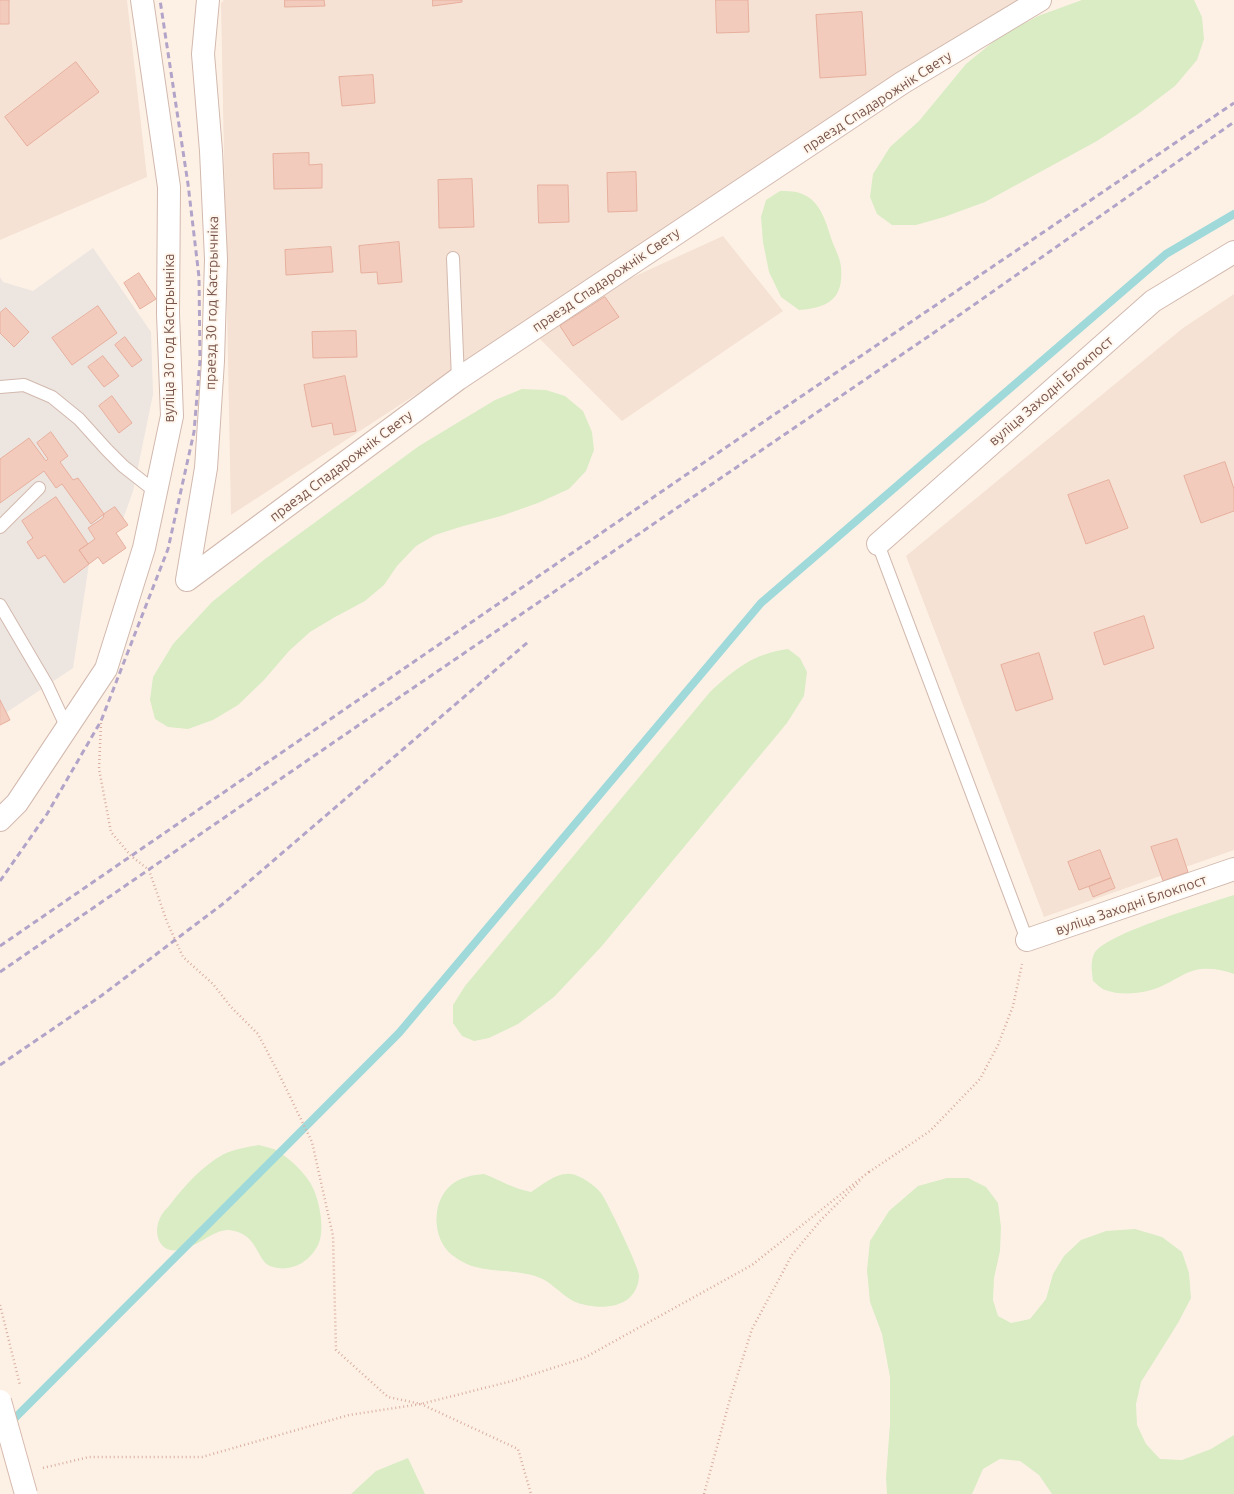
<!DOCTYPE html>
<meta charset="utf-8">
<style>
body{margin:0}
canvas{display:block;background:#fdf1e6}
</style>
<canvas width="1234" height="1494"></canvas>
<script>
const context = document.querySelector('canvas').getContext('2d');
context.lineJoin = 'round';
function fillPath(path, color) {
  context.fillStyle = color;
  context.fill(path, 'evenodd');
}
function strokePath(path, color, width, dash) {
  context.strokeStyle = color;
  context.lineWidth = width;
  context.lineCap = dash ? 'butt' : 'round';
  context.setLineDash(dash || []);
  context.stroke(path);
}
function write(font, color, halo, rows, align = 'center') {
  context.font = font + ' Ubuntu,sans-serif';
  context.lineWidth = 4;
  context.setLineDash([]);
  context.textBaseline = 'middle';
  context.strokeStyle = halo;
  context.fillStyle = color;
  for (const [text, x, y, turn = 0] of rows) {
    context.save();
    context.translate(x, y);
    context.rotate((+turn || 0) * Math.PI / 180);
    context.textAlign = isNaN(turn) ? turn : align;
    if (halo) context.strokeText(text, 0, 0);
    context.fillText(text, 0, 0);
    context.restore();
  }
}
const residential = new Path2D(`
 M0,0H127L147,177L0,240Z
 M224,0H1021L231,515L221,3Z
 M723,236L783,311L622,421L539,338L633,277Z
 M1234,294V850L1044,917L906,556L1183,328Z`);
const industrial = new Path2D(`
 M93,248L151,332L153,394L133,491L123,519L116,533L126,548L103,564L98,558L89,564L73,668L7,712L10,720L0,725V277L3,282L33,291Z`);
const green = new Path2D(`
 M1082,0H1194L1202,17L1204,39L1197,60L1175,86L1138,114L1097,141L985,202L944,217L916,225H892L877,214L870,197L873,174L890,147L919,121L966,64L999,37L1038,16Z
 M780,191C793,191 800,191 811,199C822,208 827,225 831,238C834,247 840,257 841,267C844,299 828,308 799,310L781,297L769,272L763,242L761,217L766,200Z
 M522,389L546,390L565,396L583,411L592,432L594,450L586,471L569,489L538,503L501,516L460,527L435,535L416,546L397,566L384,585L365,601L335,617L310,632L289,651L264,680L238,705L213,720L188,729L168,727L155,719L150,700L153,677L173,644L212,602L265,559L419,446L495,400Z
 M788,649L800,658L807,672L804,696L787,723L601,947L554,997L518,1024L489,1038L474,1041L462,1036L453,1023V1005L465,986L710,692C736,668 753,654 788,649Z
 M1234,895V974C1223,970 1213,968 1201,969C1189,970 1178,978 1168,983C1150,993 1124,997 1105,990C1101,989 1097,984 1093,981C1092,972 1090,963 1094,954C1103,934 1210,903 1234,895Z
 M259,1145C265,1147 272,1148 276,1150C289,1158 301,1169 309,1181C319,1195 326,1230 318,1245C314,1253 309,1258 302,1263C293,1268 283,1270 273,1267C255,1263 261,1234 229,1230C218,1229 206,1239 196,1244C192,1246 187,1247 182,1249C161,1256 152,1235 160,1218C162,1213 166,1209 169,1206C184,1186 202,1166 224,1154C235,1149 247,1147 259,1145Z
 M484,1174C500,1180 514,1189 531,1192C543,1185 556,1172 571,1174C580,1175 596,1186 601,1193C607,1201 639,1267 639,1275C639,1285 635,1293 628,1299C614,1310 589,1308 573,1301C560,1294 550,1280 535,1276C506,1267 478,1276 452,1255C432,1239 431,1202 451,1185C461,1177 472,1175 484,1174Z
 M947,1178H968L986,1187L998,1203L1001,1227L1000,1251L994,1278L993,1300L998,1316L1011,1323L1030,1319L1046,1299L1053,1274L1064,1256L1081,1240L1106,1231L1135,1229L1162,1237L1182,1252L1189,1273L1191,1298L1178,1323L1141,1382L1136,1404L1137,1425L1146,1444L1160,1459L1182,1460L1211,1449L1234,1435V1494H1052L1039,1475L1020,1461L1000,1459L983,1469L972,1494H887L886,1478L890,1424V1377L882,1334L870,1302L867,1270L870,1241L889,1211L918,1186Z
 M408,1458L425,1494H351L376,1471Z`);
const stream = new Path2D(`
 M9,1424L399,1033L761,603L1166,254L1234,214`);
const building = new Path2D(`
 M0,0H9V24H0Z
 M285,0H324L325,6L285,7Z
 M433,0H462V2L433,6Z
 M716,0H748L749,32L717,33Z
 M862,12L866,75L820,78L816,15Z
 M76,62L99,92L27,146L5,117Z
 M373,75L375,103L342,106L339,77Z
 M309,153V165L322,164V188L274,189L273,154Z
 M636,172L637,211L608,212L607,173Z
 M472,179L474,227L439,228L438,180Z
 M538,185H568L569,222L539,223Z
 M399,242L402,282L378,284L377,272L361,273L359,246Z
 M331,247L333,272L286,275L285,250Z
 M139,273L156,299L140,309L124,283Z
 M605,297L619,317L573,346L560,326Z
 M98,306L117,333L72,365L52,338Z
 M6,308L29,332L14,347L0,333V313Z
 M356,331L357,357L313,358L312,332Z
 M125,337L142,360L132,367L115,345Z
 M103,356L119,376L104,387L88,367Z
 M345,376L356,431L334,435L332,423L312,427L304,385Z
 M112,396L132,423L119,433L99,406Z
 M51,432L68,456L60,462L73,480L78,478L104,514L91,524L62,484L56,488L44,471L0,503V459L29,438L46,461L48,459L37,443Z
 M1225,462L1234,489V511L1201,523L1184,476Z
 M1109,480L1128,528L1086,544L1068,495Z
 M56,497L88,544L79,550L89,564L64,583L45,555L38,559L27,542L33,538L22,521Z
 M115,507L128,525L116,533L126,548L103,564L98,557L89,564L79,550L95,539L88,528L103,518L104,514Z
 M1144,616L1154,648L1104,665L1094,633Z
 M1039,653L1053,699L1016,711L1001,665Z
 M0,700L10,720L0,725Z
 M1177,839L1188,872L1163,881L1151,847Z
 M1100,850L1111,878L1079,890L1068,862Z
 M1111,878L1115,888L1093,897L1089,887Z`);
const path = new Path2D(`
 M101,723L99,769L111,832L131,856L149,870L167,922L183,957L213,984L231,1007L258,1034L279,1074L312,1142L333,1236L336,1350L388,1397L421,1404L518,1449L531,1494
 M869,1172L930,1131L980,1079L998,1045L1013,1006L1022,964
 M43,1468L89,1457H202L349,1415L421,1404L512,1381L584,1358L752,1265L870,1171
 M704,1494L730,1399L752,1329L792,1255L820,1221L860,1181`);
const lane = new Path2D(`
 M453,258L458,379
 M0,387L24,385L52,397L79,419L107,450L123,466L156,492
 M0,527L39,488
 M878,544L1027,940
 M0,605L47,685L67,728`);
const street = new Path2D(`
 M878,544L1153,301L1234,252
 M187,580L458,379L902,83L1040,0
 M187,580L206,468L213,361L216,259L211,151L203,54L208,0
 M0,820L17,803L106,669L144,548L172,416L168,314L169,187L142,0
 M1027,940L1234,869`);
const rail = new Path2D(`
 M0,881L47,814L101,721L168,549L194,432L200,360L199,277L188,184L160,0
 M0,946L728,446L1234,103
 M0,972L372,716L948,323L1234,122
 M0,1065L101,996L224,903L528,642`);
const pathBridge = new Path2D(`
 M0,1305L20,1385`);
const secondaryBridge = new Path2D(`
 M0,1401L26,1494`);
const streetNames = [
 ["праезд Спадарожнік Свету",877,102,-33],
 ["праезд Спадарожнік Свету",606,280,-34],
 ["праезд 30 год Кастрычніка",212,303,-89],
 ["вуліца 30 год Кастрычніка",169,338,-90],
 ["вуліца Заходні Блокпост",1051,391,-41],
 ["праезд Спадарожнік Свету",341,466,-37],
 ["вуліца Заходні Блокпост",1131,905,-19]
];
fillPath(residential, '#f5e2d4');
fillPath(industrial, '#ede5e0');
fillPath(green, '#d9ecc4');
strokePath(stream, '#a0d9da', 8);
fillPath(building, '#f3cbbd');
strokePath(building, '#e7af9d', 1);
strokePath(lane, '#d2b9ae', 14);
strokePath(street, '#d2b9ae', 24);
strokePath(path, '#d9aea0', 2.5, [1, 3]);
strokePath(lane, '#fff', 12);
strokePath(street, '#fff', 22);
strokePath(rail, '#b2a4c8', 3, [6, 4]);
strokePath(secondaryBridge, '#d8baae', 24, []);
strokePath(pathBridge, '#d9aea0', 2.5, [1, 3]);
strokePath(secondaryBridge, '#fff', 22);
write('14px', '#78544a', '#fff6ed', streetNames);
</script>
